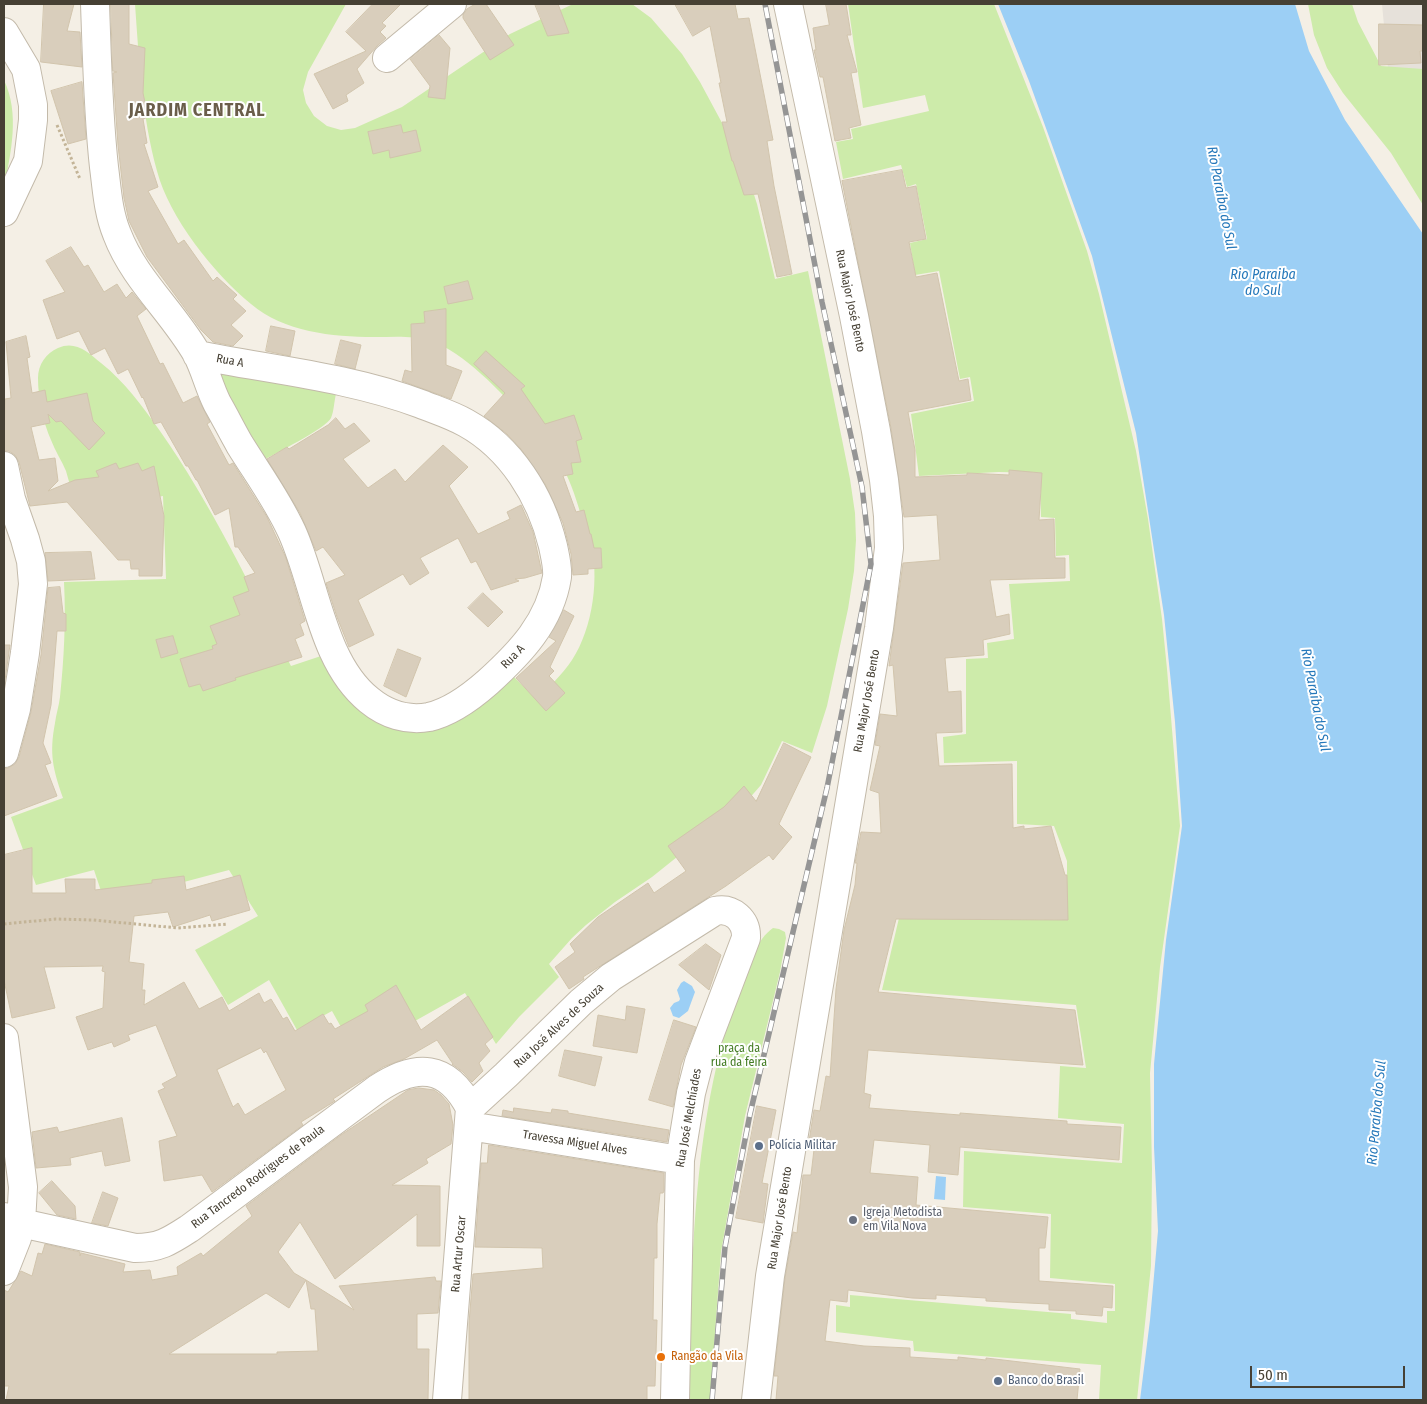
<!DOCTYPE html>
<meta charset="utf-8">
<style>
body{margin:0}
#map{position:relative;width:1427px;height:1404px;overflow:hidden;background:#f4efe5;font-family:"Fira Sans Condensed",sans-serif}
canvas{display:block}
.frame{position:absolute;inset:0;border:5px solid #464034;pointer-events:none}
.scale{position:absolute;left:1250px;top:1366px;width:155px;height:22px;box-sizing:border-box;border:2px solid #464034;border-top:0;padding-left:6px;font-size:15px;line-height:18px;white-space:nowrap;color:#464034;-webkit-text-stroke:4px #fff;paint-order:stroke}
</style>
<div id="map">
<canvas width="1427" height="1404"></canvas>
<div class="frame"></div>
<div class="scale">50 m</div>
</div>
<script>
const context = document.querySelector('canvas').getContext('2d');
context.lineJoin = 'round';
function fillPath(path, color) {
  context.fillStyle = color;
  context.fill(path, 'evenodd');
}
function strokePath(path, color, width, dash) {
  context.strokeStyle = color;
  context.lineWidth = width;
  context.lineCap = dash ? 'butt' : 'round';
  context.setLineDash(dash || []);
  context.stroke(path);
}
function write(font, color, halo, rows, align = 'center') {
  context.font = font + ' "Fira Sans Condensed",sans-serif';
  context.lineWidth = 4;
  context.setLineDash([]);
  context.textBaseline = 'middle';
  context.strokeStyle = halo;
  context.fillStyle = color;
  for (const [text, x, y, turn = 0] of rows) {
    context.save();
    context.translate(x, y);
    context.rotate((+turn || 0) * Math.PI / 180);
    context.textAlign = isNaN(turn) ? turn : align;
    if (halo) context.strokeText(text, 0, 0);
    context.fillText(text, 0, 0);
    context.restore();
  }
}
const industrial = new Path2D(`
 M1382,4H1423V69H1388Z`);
const green = new Path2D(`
 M135,4H346L308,72L303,90L306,103L314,116L327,126L341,130L355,128L402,107L510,34L573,4H632L651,18L682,54L700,82L728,134L747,173L757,204L775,279L808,271L850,479L855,513L856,540L854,571L848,609L827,706L812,753L782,741L761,785L747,801L652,877L615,902L586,925L572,938L549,964L559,977L519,1017L496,1044L465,993L356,1054L332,1011L297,1030L269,980L228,1005L195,950L258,916L229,870L105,903L94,870L36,885L11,817L63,798C53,769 49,754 55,723C56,714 59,706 60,697C64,659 66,621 64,582L166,579L163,496L76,511C73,498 70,484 66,471C62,461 55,451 51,440C43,422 38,398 38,378C38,365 46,353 58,348C75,340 88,352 101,363C125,382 142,406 160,431C212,505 250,586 291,666L327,654L388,721L511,674L536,699C549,687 562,675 572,660C593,628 600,576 590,539C587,530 584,521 580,512C575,495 569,477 560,463C549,447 535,432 523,418C504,394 461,350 431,341C413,335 393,337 374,337C332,337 284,332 251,304C214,274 169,217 157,171C142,117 139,60 135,4Z
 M848,4H994L1043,127L1087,251L1099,294L1136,451L1148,519L1162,619L1167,669L1180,826L1160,967L1150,1073L1152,1169L1151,1266L1137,1400H1099L1101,1365L914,1351L913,1341L836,1332V1305L850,1307V1295L1071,1314V1319L1107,1323V1311H1115V1284L1050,1278L1051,1214L963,1207L964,1151L1122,1163L1124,1124L1058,1118L1060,1066L1086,1068L1076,1005L882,990L899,918L1067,920V861L1054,826L1017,824V761L944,763L943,737L966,734V659L988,658L987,643L1014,639L1009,584L1070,581L1069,555L1056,556L1055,518L1041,517L1040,473L999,472L919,476L911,414L974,401L970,377L960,379L939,271L915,275L910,243L927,239L916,184L907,187L901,165L843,179L836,142L853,139L851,129L929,111L925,95L863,108Z
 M1308,4H1352L1358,22L1381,66L1423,69V205L1391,153L1343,93L1327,68L1314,35Z
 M4,80C20,114 11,152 4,188Z
 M223,373L336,394C334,402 334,411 331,418C325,429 274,454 260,462L212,379L219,374Z
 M773,928L779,929L785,932L786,938L780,972L745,1116L721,1252L710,1400H687C693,1259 691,1113 743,979C750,962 757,939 773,928Z`);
const water = new Path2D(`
 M998,4H1295L1309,51L1345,120L1423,234V1400H1140L1150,1320L1158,1231L1154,1147V1064L1166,940L1182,826L1175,722L1164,615L1136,433L1092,256L1029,81Z
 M684,981L692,986L695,992L688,1011L679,1018L673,1016L670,1008L674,1003L679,1001L680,999L677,990L681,983Z
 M936,1176L946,1177L945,1200L934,1199Z`);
const building = new Path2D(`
 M44,4H74L67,31L80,32L82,67L41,62Z
 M111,4H129V44L145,48L143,93L148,117L143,119L147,143L144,144L158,187L148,191L178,244L184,240L213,281L217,277L237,295L233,299L246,311L231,325L243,336L233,346L213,342L201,330L147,257L129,221L124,198L118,145L113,73L117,72L113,71Z
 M373,4H401L382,23L386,26L380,32L386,38L377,46L357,69L364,83L346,95L348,101L333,109L314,74L366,51L346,32Z
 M476,4H486L514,45L490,60L463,18V15L467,9Z
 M535,4H558L569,33L548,36Z
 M675,4H735L738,19L749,18L773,140L767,141L774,186L792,274L777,277L758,194L744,195L733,161H732L722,122H727L719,83H721L710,26L693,36Z
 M826,4H846L851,35H847L857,72L851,73L861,125L849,128L851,138L835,141L823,77H820L814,50H816L813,28L829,25Z
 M1379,24L1423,25V51H1420L1421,63L1379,65Z
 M439,35L450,48L445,99L428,97L430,86L410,59Z
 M82,82L86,139L68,144L51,91Z
 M401,125L403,133L416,130L421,151L390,158L389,150L373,154L368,132Z
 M902,170L906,188L916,186L926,239L909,242L916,277L937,273L959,381L968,379L971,400L908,412L915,450V477L967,475V473L1009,475V470L1042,473L1039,520L1054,519L1055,558H1065V578L990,580L996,617L1009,614L1010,634L983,640L984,655L945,658L948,692L961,691L962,732L936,733L939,766L1012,764L1013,828L1024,826V829L1051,826L1065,875H1067L1068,920L896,919L878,992L1075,1010L1083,1065L868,1050L864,1093L871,1095L869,1108L960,1115V1113L1067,1121V1124L1121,1127L1119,1160L960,1147L958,1175L928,1172L930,1145L874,1140L870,1173L918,1177L916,1205L1048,1217L1045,1248H1039V1281L1113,1286L1112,1308L1103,1307L1102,1316L1076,1314V1311L1049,1310V1304L986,1301V1298L936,1295V1299L912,1298L848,1290L847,1302L830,1300L825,1341L864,1346L910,1348V1357L958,1360V1357L986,1360V1358L1080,1369L1077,1400H776L778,1376H774L785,1278L793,1232L797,1233L803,1175H811L815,1141H809L814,1110L820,1111L826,1076L830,1077L836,989L844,930L855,885L857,863H855L861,832L881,833L879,793L870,790L880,746L875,745L880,714L897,716L893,665L889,666L903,563L940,560L937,515L904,517L891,428L842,181Z
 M71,247L84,267L88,265L104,292L117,284L126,298L132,292L146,309L137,316L160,364L163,363L183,403L197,396L210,422L207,424L229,465L233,463L267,517L286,558L305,621L300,624L304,635L295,639L302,657L235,678L236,680L203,691L200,684L189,687L180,659L213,649L212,646L217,644L210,626L240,615L233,597L249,591L244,577L255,573L238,547H235L229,508L215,515L197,480H196L188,466H186L161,422L154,424L143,397L142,398L128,369L118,374L105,348L91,355L79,331L57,339L43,300L65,292L46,261Z
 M468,281L473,299L448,304L444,287Z
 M446,309V365L462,371L451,399L402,381L405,370L412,372L411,324L425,323L424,312Z
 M271,326L295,331L290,356L266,351Z
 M26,336L30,357L27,358L32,393L45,390L47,402L87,393L93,421L105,433L89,450L61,421L56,422L48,414L50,423L31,427L39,460L55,458L58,481L48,491L75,480L99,477L96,471L116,463L119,469L138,463L142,471L154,466L164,516L162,576H139V569H131L130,560H118L67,502L30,506L19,462L15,455L9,451H4L5,399L11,398L6,342Z
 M341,340L361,345L355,369L335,364Z
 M486,351L525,386L521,389L545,424L574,415L582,439L576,441L581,462L571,463L573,474L563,476L576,512L584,510L590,534H591L594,548H601L602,568L588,569V574L573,575L571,554L563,523L545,484L521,449L507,434L484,416L505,393L474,364Z
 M336,418L345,429L354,423L370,441L343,459L368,488L395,469L405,482L443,445L468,467L449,486L478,534L510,519L507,512L521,505L533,532L542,573L525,578L515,579L519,581L491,590L476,561L471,563L458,538L420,558L429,573L410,585L403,574L358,600L374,635L349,647L337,617L326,583L345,575L323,547L316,551L300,513L267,459L287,447L289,449L328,425Z
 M91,552L95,579L48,581L45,553Z
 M60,587L63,613L66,614V631H57L51,705L43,743L51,763L45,765L57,796L4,816V768H8L15,764L19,757L31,712L41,655L48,588Z
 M483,593L503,612L488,627L468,608Z
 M564,610L574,616L550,667L554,671L549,676L565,693L546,711L516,678L556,641L549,637Z
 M173,636L178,653L161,658L156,640Z
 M4,645H10L4,687Z
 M398,649L421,658L406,697L384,686Z
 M784,743L811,757L779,824L792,837L773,860L769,855L726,886L583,977L584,979L569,989L555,967L575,952L570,944L598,917L648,883L654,893L686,871L668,846L724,807L744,786L756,801Z
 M32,848V893H66L65,879H95V890L152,883V880L184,876L186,890L240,875L250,910L212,921L210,915L173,927L168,912L134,916L129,962L144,964L142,990H145L144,1005L184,982L199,1009L222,997L229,1011L259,993L264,1003L271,999L283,1019L287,1017L295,1031L323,1014L329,1024L331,1023L335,1029L368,1011L365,1005L396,985L421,1030L468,996L493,1037L485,1044L490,1051L479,1063L483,1071L472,1082L463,1072L452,1064H453L437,1040L404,1059L383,1067L333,1099L335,1101L301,1122L303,1125L212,1192L202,1175L164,1181L159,1141L177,1136L158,1091L165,1088L162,1084L177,1076L156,1025L128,1035L130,1040L114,1047L112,1042L88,1050L76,1017L103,1008L105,972L102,971L103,966L44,967L55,1008L12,1018L4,980V855ZM261,1048L264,1053L266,1051L286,1090L245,1115L238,1103L233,1107L217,1070Z
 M706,944L721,955L709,990L679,965Z
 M627,1006L645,1009L637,1053L593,1046L598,1015L625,1020Z
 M674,1020L696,1027L681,1065L673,1107L649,1100Z
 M565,1050L602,1057L595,1086L559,1076Z
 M419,1088L434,1090L441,1095L449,1104L453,1125L451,1144L426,1159L428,1163L392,1185L440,1186V1246H417V1214L335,1279L300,1222L278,1252L294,1273L306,1280L289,1308L266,1293L169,1354H277V1352L318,1351L315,1309H311L306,1280L354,1310L339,1286L435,1277L436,1281H441L438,1313L417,1314V1349H429L428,1400H6L9,1386H4V1290L8,1292L21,1271L32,1276L38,1253L42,1254L45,1244L80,1252V1256L81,1253L125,1264L123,1272L150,1270L152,1280L178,1275L177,1267L201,1253L203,1256L252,1216L246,1206L341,1135L408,1090Z
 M757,1106L776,1110L762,1183L768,1184L763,1223L736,1218Z
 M514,1108L551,1113L552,1109L568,1111V1113L669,1130L667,1142L502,1116L503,1110L513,1112Z
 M122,1118L130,1161L105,1166L102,1151L70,1158L71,1165L36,1168L32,1132L57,1127L59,1132Z
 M489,1145L664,1173V1191L663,1193H660L657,1224V1258H654L653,1320H657L655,1386H647V1400H469V1323L473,1274L543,1268L542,1248L475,1247L481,1163H487Z
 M52,1181L75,1206L76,1219L57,1215L39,1193Z
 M103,1192L118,1198L108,1226L92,1223Z`);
const path = new Path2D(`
 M57,125L80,179
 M4,924L56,919L93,920L178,928L228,924`);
const minor = new Path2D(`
 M95,4C97,58 98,113 104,167C107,190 108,212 117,234C134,279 173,312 197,354C205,369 209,387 217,403C225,417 232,431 240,445C258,474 278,501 292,532C316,585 322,662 369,700C386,714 407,721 429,717C451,712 471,697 488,682C520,653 550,622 557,577C558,567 555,556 553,546C541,496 511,448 466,423C452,415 436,410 421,404C349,377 272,370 197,355
 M4,32L26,69L33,105V120L28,161L4,212
 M387,58L452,4
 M4,466L11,499L25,539L31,561L33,584L25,653L16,709L4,753
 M4,1038L23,1187L21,1223L17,1238L4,1271
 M470,1108L506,1075L581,1002L611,977L715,911C732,907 747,920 746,938L699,1062L691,1093L680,1160L675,1400
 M469,1126L680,1160
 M4,1217L21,1223L135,1248C160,1248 170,1241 190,1228L377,1089C416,1063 447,1064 470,1108L447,1400
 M756,1400L770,1276L879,628L889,548L888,516L884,480L876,431L854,316L788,4`);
const rail = new Path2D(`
 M712,1400L725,1247L738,1176L750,1114L827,788L871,564L862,487L822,302L765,4`);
const markers = [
 [759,1146,5,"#5c6f8a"],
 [853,1220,5,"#6b7280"],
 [661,1357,5,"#e8710a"],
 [998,1381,5,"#5c6f8a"]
];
const streetNames = [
 ["Rua Major José Bento",850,301,78],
 ["Rua A",230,361,11],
 ["Rua A",513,657,-46],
 ["Rua Major José Bento",867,701,-80],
 ["Rua José Alves de Souza",559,1026,-43],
 ["Rua José Melchíades",689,1118,-80],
 ["Travessa Miguel Alves",575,1143,9],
 ["Rua Tancredo Rodrigues de Paula",258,1177,-37],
 ["Rua Major José Bento",780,1218,-81],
 ["Rua Artur Oscar",459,1254,-85]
];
const parkNames = [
 ["praça da",739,1049],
 ["rua da feira",739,1063]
];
const serviceNames = [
 ["Polícia Militar",769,1146],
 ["Banco do Brasil",1008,1381]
];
const worshipNames = [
 ["Igreja Metodista",863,1213],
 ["em Vila Nova",863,1227]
];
const foodNames = [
 ["Rangão da Vila",671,1357]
];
const waterNames = [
 ["Rio Paraíba do Sul",1221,198,79],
 ["Rio Paraiba",1263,275],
 ["do Sul",1263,291],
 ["Rio Paraíba do Sul",1315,700,79],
 ["Rio Paraíba do Sul",1377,1113,-85]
];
const districtNames = [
 ["JARDIM CENTRAL",197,111]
];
fillPath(industrial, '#e6e1da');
fillPath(green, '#cdebaa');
fillPath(water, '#9ccff5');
fillPath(building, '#d9cebc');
strokePath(building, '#d1c4ac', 1);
strokePath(minor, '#c3baaa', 30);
strokePath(path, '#c3b497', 3, [2.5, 2.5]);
strokePath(minor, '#fff', 28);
strokePath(rail, '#959595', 5.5);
strokePath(rail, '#fff', 4, [11]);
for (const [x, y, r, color] of markers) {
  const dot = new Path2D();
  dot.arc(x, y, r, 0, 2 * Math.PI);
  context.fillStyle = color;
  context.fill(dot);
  strokePath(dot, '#fff', 2);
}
write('12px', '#464034', '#fff', streetNames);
write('12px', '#437c23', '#fff', parkNames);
write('12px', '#4e5e75', '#fff', serviceNames, 'left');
write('12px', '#5b616d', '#fff', worshipNames, 'left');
write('12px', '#c56008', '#fff', foodNames, 'left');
write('italic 14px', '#2578ba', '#fff', waterNames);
context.letterSpacing = '1px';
write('bold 18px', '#6a5e4a', '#fff', districtNames);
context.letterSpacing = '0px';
</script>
